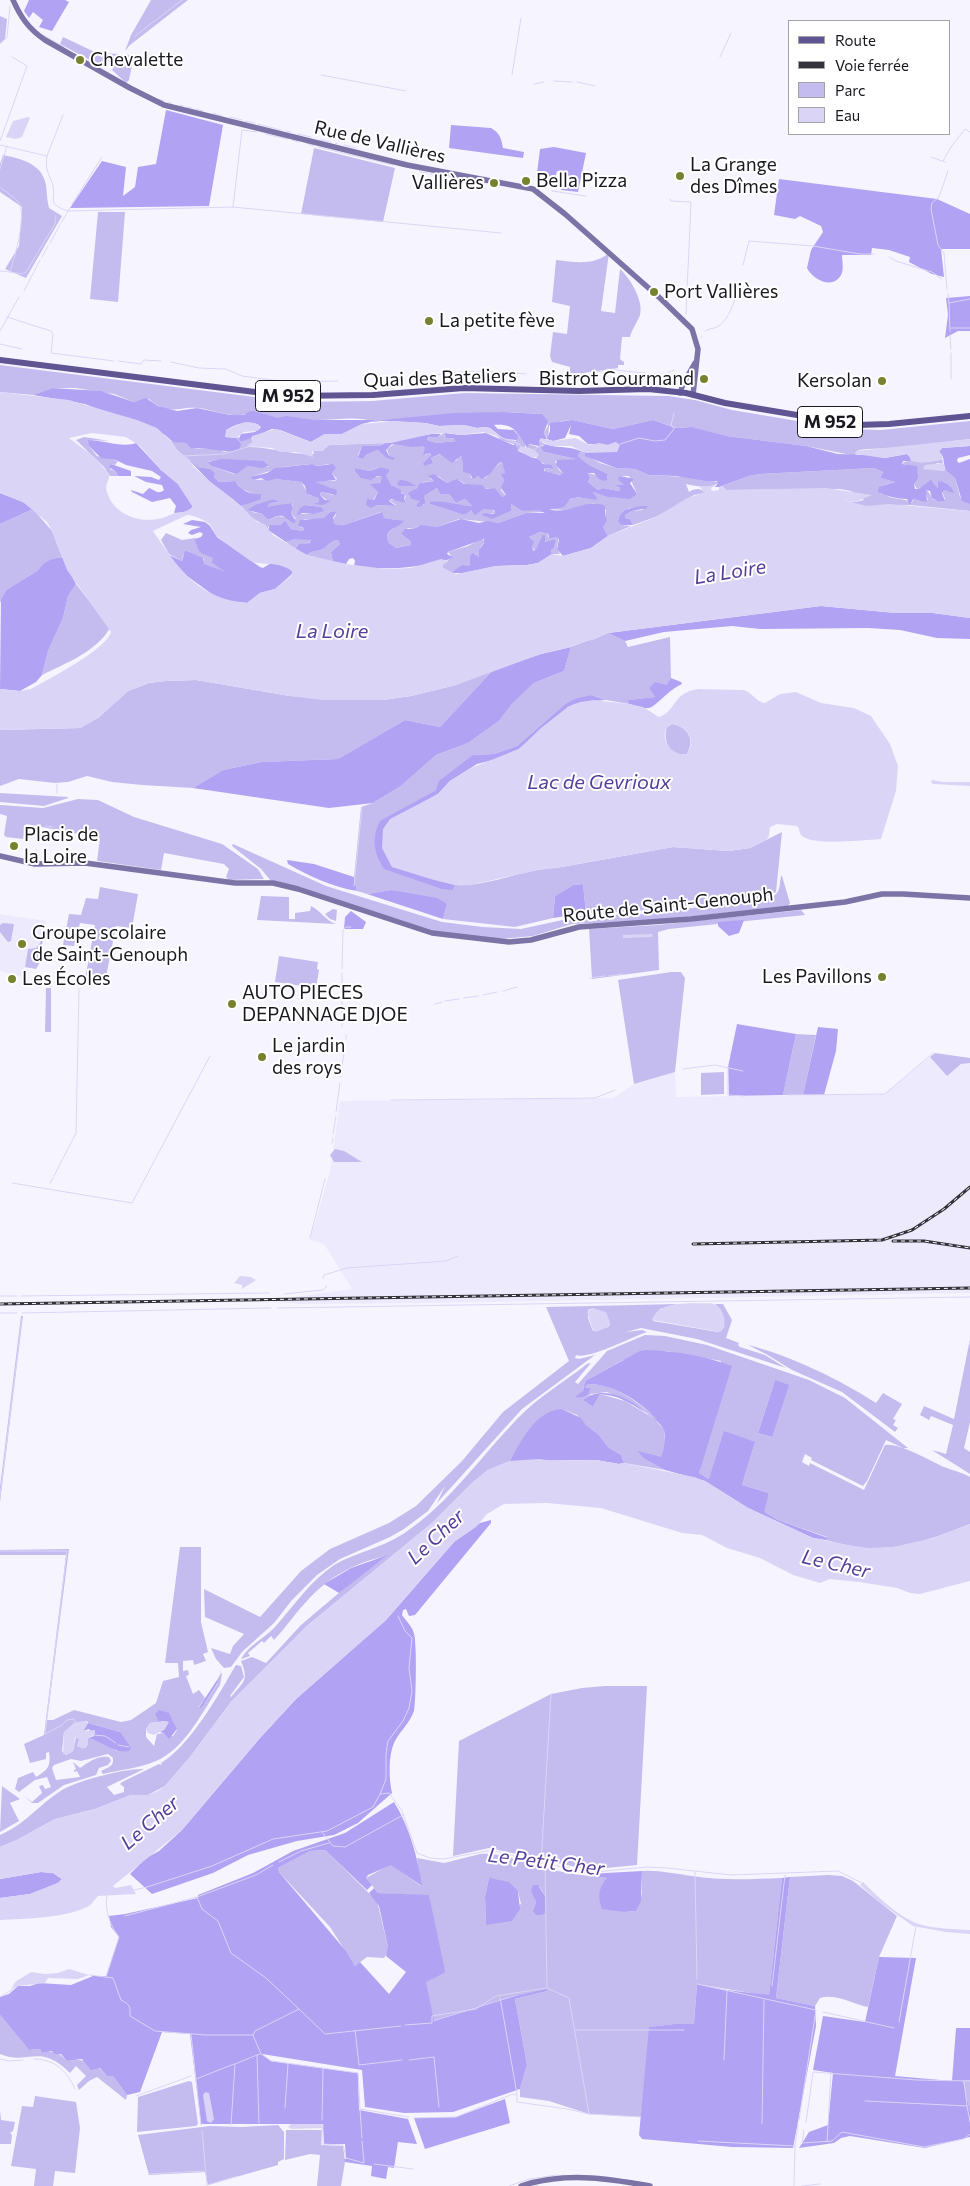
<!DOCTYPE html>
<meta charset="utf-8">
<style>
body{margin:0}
#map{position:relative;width:970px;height:2186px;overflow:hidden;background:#f6f5ff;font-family:Commissioner,sans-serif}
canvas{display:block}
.legend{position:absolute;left:788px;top:20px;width:162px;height:115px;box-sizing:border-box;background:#fff;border:1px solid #a3a3a6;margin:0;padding:6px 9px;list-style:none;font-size:15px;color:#1a1921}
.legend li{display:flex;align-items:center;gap:10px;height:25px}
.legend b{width:25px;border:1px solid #a3a3a6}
</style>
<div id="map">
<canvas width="970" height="2186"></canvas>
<ul class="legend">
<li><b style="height:6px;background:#605492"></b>Route</li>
<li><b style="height:6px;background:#33323a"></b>Voie ferrée</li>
<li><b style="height:14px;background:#c4bcef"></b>Parc</li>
<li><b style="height:14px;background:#dad5f7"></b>Eau</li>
</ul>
</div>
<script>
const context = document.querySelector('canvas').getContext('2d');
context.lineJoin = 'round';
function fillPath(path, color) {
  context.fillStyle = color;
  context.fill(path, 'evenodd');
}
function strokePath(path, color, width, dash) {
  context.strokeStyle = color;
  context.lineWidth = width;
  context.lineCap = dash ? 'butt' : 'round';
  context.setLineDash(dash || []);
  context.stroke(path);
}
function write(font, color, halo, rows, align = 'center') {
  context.font = font + ' Commissioner,sans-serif';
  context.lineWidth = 4;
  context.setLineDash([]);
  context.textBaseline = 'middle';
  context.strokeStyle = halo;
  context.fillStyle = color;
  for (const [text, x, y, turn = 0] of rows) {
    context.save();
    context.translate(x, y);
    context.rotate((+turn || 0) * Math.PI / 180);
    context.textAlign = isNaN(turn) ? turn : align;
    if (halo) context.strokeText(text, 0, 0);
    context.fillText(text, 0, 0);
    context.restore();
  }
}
const built = new Path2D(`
 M0,914L46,921L39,964L25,967L22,977L0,971Z
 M930,1057L947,1076L961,1064L970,1063V1293L437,1303L301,1304L273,1302V1300L352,1289L324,1244L310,1240L330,1171L340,1101L613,1098L634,1084L675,1072L676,1097L884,1094Z`);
const green = new Path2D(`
 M151,0H188L130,45L125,51L131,35Z
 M0,16L7,19L5,39L0,43Z
 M63,37L97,53L120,54L104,64H97L60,44Z
 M127,54L130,56L129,64L132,65L129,80L126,83L112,70L114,66Z
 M314,148L395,168L383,222L301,214Z
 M3,155C21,159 42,163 46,185C47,193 47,201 49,208L62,216L26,278L5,269L19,246L22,207L0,192V164Z
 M98,212H125L118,302L90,299Z
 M609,253L601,311L615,313L620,269C630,278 644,301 640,315C637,323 632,329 630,337H622L620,359L624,362V365H618V368L570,375V367L552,362L550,356L553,332L567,334L570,306L552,302L556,260C575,262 593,266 609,253Z
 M0,365L294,402L372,401L465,393L668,396L695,400L732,410L845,429L881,430L970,421V439L895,448L867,449L859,450L855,454L857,455H851L806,446L727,436L687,427L677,428L653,420L613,429L572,420L561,421L549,426L548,439L544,433L548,426L542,414L504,412L381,420L382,421L374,422C358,415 332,421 314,420C301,418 288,418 276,418C270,418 262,412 255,411C249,411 247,415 241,415C226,416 213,410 199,408C177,406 170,417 149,399L134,402L114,394L76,388H52L33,395L0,392Z
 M514,429C520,432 526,441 525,447L519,449L520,451L517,450V445L501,440L497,436L498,435L504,439L516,441L517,434Z
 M444,433L445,437L456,439V441L436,443L427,440L431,436L438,437Z
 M84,437L110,441L90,440L89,446L97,456L118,461L115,465L111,464L110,469L116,472L118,476H110L104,467L76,440Z
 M239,437L241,442L251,437L253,442L248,447C270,447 291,455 314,454L313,450L322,451L329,445L384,443L379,446H362L358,455L363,459L366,455L378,450L389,456L387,449L394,444L406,446H423L425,448V455L430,453L431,455L423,463H433L431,458L441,454L456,461L460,456L463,459L464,472L470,474L471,478L479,476L485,478L501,462L504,465L505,473L502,474L504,480L501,490L506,496L501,497L495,488C485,490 467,487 459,480L447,483L438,476L429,478L434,481L423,482L409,495L411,499L418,500L424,505V496L437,488L440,494H449L456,503L465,499L472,506C458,506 445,502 430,504L461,514L471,510L476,513L484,509H492L495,513L487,514L496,517L511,511V504L522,511L535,509L545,512L526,513L498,523L459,519L436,527L418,526L413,529L408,528L401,534L412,543L411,545L396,548L389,543C386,536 387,532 394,528L396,520L384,518L381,512L344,525L334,524L332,521L336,515L335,511L330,512L324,519H304L299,527L304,528L303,531L291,529L285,520L280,525L268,527V530L266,526L252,518L241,506L254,501L256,495L242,489L234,481L219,482L214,477L215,474L206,468H197L177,450L171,441L186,443L191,449L216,448L224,452L239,449V442L236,438ZM232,460L247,462L264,461L269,467L248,466L234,474L211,466L209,463V461ZM311,464L316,466L329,464L333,470L332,473L337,479L335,481H315L316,484L332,488L333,495L321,492L320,495L327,500L316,504L319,502V497L309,495L301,482L275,479L254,480L251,477L282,467ZM379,467L389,469L386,475L390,484L406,496L404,500H389L396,505L395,506L377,505L372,507L373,500L378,492L375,488L381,481L382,477L360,476L355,468L370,471ZM274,499L280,502L270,503L267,507H281L289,503L293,505L291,513L296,519L278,516L268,520L262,514L252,512L251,509ZM305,505L321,507L322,511L310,514H300Z
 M540,441L545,444L542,446L544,452L576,459L555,461L559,470L563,473L562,475L545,472V468L553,469L534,458H537L535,451L527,448L528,444L538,447Z
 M580,452H584V454L600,463L616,468L635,469L649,475L687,477L719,482C711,490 696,486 686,484L689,492C694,489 700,487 705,493L694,495L658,516L633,525L630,519L625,518V515L632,511L642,510L644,507L629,508L618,519L621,525L631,526L608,536L603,527L606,510L594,503L565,510L547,509C559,507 569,497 581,497C587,496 591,500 597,497L593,492L616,498L637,494L629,476H620L624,485H615L620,488L619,491L603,488L598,490L588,482L590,478L588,473L608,478V474L589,465L578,456Z
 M942,459L943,463H936L942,471L945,470L955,478L960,497L970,504V511L910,505L866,507L843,501L855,502L864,500L851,491L840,489L726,490L722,486L749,476L760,474L874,468L883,472L880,478L895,482L882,486L881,494H885C892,501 904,497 912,503L913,499L924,502L928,500L925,491L927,490L934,500L944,501L945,499L942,491L951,487L946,483L938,481V488L932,481L917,489L914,484C922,464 914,469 902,463C909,458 929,465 942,459Z
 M33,509L52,531L62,557L51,559L44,563L37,571L6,590L0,603V524Z
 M540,532L549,534L548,537L555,536L559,537L557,547L560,554H552L551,550L554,548L556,540L554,539L545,542V536L536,549L532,550L533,540L529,537Z
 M166,533L182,540L196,538C195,550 203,554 213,557V564L241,574L242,579L239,580L227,573L203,564L204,559L187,551L183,556L182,561L169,554L161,540Z
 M295,539H309L312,542L298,545L295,549L286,542Z
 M481,539L485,541L480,548V556L478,557L475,554H472L470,566L460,568L451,573L443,568L442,565L452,557L448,552L468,546Z
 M338,540L340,544L331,552L333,562L307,555C312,550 317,552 323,549C329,545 330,541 338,540Z
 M76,584L110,628C96,652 66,663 42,675L48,651L63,618L68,596Z
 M608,633L625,641L628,647L670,637L671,678L666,685L649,688L655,697L629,700V704L606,700L591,695L565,704L517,746L494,754L473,755L436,790L380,822L453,890L455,885C489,887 522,869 556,868L673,847L729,851L750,848L782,832L776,892C764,901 742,900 728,902C681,907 634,912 586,913L583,884L573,885L555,896L553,918L515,927L443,919L447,904L391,890L367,894L357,891L354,877L361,807L373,803L401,786L436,755L468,743L499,721L512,704L534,683L564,671L571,647C584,641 595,639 608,633Z
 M493,670L440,727L405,720L338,759L262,762L223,770L193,788L142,785L112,782L87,776L68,782L55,783L19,779L0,786V730L80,728L98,718L128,691L149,683L165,681L196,680L290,696L382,700L411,696L456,685Z
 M672,724C689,727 695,740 687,754C671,758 662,741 667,727Z
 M0,793L68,797V798L44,806L0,802Z
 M78,799L98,800L134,817L222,844L258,869L264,879L229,880L226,877L229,869L224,864L164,853L161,870L97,861L100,838L26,824L23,839L6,837L4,835L7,816L0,814V805L43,808Z
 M233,844L326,886L442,922L483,927L521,929L581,916L642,914L767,899C781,895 779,887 781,876H782L790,903L788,906L659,920L572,924L533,936L501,939L432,931L271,881L261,869L232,846Z
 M100,887L138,894L132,928L116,926L105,982L87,983L85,979L95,925L80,923L74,946L63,945L69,914L81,915L86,898L98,899Z
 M261,896L289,897V919H295V913L310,911L311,906C321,911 326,921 336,924L257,920Z
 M333,909L337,910L336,921L330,919L325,914Z
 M801,910L805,915L669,929L658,932L659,970L592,979L589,929L657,925Z
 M3,923L14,924L11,941L8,942L0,932V925Z
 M42,937L43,939L39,964L36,969L25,967L28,949L36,948L40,943Z
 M279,956L318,962L317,969L319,970L316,988L275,982Z
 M671,972H681L685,978L675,1072L634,1084L618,980Z
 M46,988H51V1032H45Z
 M796,1034L816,1035L803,1095H783Z
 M935,1053L970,1058V1063L961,1064L947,1076L930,1057Z
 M724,1072V1094L701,1095V1073Z
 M335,1149L344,1151L362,1162H334L330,1155Z
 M678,1304L660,1309L653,1321L718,1332L721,1310L715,1304H723L732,1320L726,1338L739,1343L738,1345L740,1347L765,1355L786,1368L697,1339L641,1328L626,1332L642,1330L647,1332C632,1337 588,1360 576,1355L575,1358L579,1359L595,1355L522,1409L437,1503L445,1486L428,1511L404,1529L390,1537L340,1559L317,1575L292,1600L274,1623L242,1652L231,1667L224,1668L216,1659L211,1648L230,1654L233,1646L244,1634L205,1617L204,1589L260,1617L301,1571L330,1549L389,1523L416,1506L462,1461L503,1412L569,1361L546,1307ZM593,1308L610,1324L608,1327L593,1331L588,1318V1310Z
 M21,1316H23L0,1502V1487Z
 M645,1335L665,1336L707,1345L809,1380L845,1398L908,1448H903L886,1440L867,1481L863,1486L811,1460L812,1458L805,1454L802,1462L809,1466L810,1463L864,1490L885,1445C898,1442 931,1461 944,1467C952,1470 961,1472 970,1477V1524C937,1537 900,1551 864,1548C851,1547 838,1543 826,1540L827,1537L778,1520L763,1512L769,1493L742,1485L755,1442L709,1479L699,1473L721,1361L667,1351L623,1360L585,1381L583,1391L590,1388L585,1387L588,1384C616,1384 638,1402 658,1420L656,1421L664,1429L665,1443L661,1458L640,1452L643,1458L665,1470L624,1463L621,1455L608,1447L599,1435L586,1425L577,1415L562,1409L553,1411L540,1419L528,1431L510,1461L488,1470L472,1483L432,1523L308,1625L231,1702L190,1757L165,1786L148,1795H131L95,1809L55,1819L17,1840L0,1847V1835C24,1825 38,1806 59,1792C74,1781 126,1768 144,1769L107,1787L114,1795L124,1792V1787L120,1784L122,1782L159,1764L162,1765L161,1763C191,1745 218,1695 236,1665L241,1666L244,1677L230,1696L231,1697C244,1681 249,1681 241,1661L252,1657L266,1663L301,1625L353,1581L387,1556C356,1562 328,1577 307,1601C295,1613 286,1628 274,1640L271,1636L264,1643L262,1641L248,1653L250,1656L241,1659C247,1647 264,1638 274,1628C294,1606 309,1582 334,1565C356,1552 382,1548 403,1534C450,1503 480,1457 518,1418C538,1397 564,1382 587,1364L591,1363L575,1382L578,1384L607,1351ZM775,1380L772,1437L758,1433ZM607,1392L635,1404L653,1418L625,1401L600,1394L593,1407L583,1400L591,1394Z
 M970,1339V1422L964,1448L970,1452V1474L932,1450L946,1454L953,1425L931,1416L929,1420L920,1415L924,1406L954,1419Z
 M748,1345C789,1355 841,1380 876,1403L883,1393L902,1404L893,1419L896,1420L893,1425L898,1428L895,1432L842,1392L792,1370L766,1354Z
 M180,1547H201V1622L208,1652L203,1654L206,1661L194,1665L193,1660L183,1661V1671L188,1670L189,1675L186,1676L193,1694L199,1690L205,1698L198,1708L203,1706L218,1683L217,1680L221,1673L218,1668L222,1674L220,1685C203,1711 185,1749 156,1761C139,1768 120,1770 103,1774L101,1771C108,1767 114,1767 113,1758L108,1754L81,1761L71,1759L54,1765L52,1768L56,1780L80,1777L77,1771L74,1772V1770L76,1769L73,1762L80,1768C89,1762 97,1755 109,1757L111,1761L108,1765L99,1768L96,1775L64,1785L38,1803H32L23,1795L32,1802L42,1793L39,1786L43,1785L45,1789L51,1787L47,1777L35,1780L19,1792L15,1789L18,1778L33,1772L36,1777C48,1770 51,1766 49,1752L46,1753V1759L30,1763L24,1744L44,1735L66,1555H0V1550L69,1549L47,1720H53L74,1710L121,1722L131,1720L156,1703L163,1681L179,1677L178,1663H165ZM158,1718L172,1719L177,1730L173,1736L164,1733L157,1734L154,1746L146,1737V1729L150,1723L159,1722ZM87,1721L88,1723L120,1732L117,1751L96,1740L88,1738V1744L85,1748L78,1738L76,1737L73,1751L66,1755L62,1751L64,1732L75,1723Z
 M605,1686H647L637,1865L596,1869L581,1868L489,1848L453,1856L459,1741L551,1694L582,1688Z
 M2,1786L20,1799L10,1803L19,1821L0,1832Z
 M325,1850L377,1901L388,1947V1952L384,1958L367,1957L355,1966L330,1927L279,1872L278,1868L310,1851Z
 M480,1854C503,1852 523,1863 545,1868C566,1873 586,1876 607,1878L600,1899L601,1907L624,1912L636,1911L642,1894V1871C660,1870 675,1874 692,1876C721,1881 753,1879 782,1878L769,1996L697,1984L694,2024H674L650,2027L641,2117L589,2114L549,2101L520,2097V2089L527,2065L515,1999L547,1991L514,1996L433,2021L425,1982L443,1974L429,1896L378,1893L366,1878L391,1864L421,1886L417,1858L444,1863ZM489,1878L518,1891L521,1904L486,1925L485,1897ZM540,1887L545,1896L533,1911L536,1902L531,1890Z
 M828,1875L842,1876L853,1881L897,1916L879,1957L868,2007C853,2004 835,1993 820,1998L815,2006L776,1998L790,1877Z
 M0,2015L29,2050L40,2049L42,2053C54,2050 59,2052 67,2061C84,2058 95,2062 107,2076H113L127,2095L126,2100L97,2077L89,2081L79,2090L77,2085L86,2076L76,2066L70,2073C39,2042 28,2066 0,2054Z
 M970,2080V2111L963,2081Z
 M189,2081L192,2082L198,2124L196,2126L137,2132L138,2097Z
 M35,2096L76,2102L80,2128L75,2173L55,2171L53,2186H34L36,2169L11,2166L22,2106L33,2107Z
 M0,2110L1,2120L15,2122L13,2131L10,2133L12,2135L11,2144H0Z
 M278,2125L284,2132V2159L278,2162V2165L208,2185L205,2172L149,2175L138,2135L210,2126L242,2127Z
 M286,2130H322L321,2145L343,2146L345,2162L341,2186H317L320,2155L310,2154L285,2160Z`);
const forest = new Path2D(`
 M29,0H65L69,2L52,31L39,27L43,20L33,12L29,18L24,11Z
 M166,110L223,125L209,206L70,208L102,161L126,167L123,196L135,187L138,167L156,164Z
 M451,125L491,128C500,133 501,138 503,148L524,152L523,158L449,148Z
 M554,147L586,153L578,192L561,190L564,173L557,171L555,179L537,173L540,149Z
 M779,179L937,199L970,214V249H941L944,277L932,274L909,262L910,257L889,250L872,248L871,255H842C842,262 845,272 839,278C829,289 812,278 807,268L811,250L823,232L821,226L800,216L795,219L774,215Z
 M970,296V331H958L945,338L948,315L946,298Z
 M52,388L101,391L134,402L146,398L158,406L177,411L197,408L230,415H244L250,411H255L278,418L286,416L316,420H374V421L362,424L342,434H325L311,442L280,430L272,429L241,442L239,439L241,434L255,432L261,427C251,418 236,424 226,430V437L236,438L241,444L239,450C223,454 208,446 191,449L186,443L173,442L165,435L85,404L33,395Z
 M504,412L542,414L548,421L544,433L547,439L550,431V423L572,420L613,429L653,420L676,428L691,427L727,436L806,446L838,454L868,455L885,458L907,454L910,457L911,461H903L902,464L917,466L918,478L914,484L915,489H918L931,480L938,488V481C947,482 951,485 954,493L944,490L942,493L945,501H937L932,498L930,491L926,490L927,501L924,502L913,499L910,505L907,499C896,499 887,496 878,492L879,487L895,482L880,478L883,472L874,468L760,474L749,476L719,487H715L718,483L717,481H707L676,476L649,475L635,469L616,468L585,456L584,452H614L616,442L608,445L588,444L579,436L569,434L571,425L565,438L553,441L547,439H540L539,446L529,444L527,448C519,434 515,423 494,425L498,429L514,430L518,436L517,440L504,439L490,428L484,427L477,428L464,425L439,426L425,423L382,421L381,420L454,413Z
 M444,433L461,435L486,433L513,445L516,444L518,451L539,460L543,464L552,465L553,469L545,468L544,471L560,475L563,473L556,465L557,460L576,459L544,452L541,448L545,444C560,449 567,445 583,452H580L578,456L589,465L608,474L607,480L604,481L599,479L594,473H588L590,478L588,482L598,490L603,488L619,491L620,488L615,485H624L618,479L620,476L634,479L630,483L637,494L630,499L608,497L593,492L597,497L596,500L579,497L570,499L565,506L560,508L549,509C567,516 587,497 605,506V516L607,520L603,527L608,536L591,548L563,556L557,549L559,540L558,537L549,538V534L540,532L529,537L534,541L532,548L533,551L536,549L543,535H545V542L554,539L556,540L554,548L551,550L552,554L538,563L527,565L496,566L464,573H451L462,565L470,566V556L473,553L479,557V550L484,543V539L448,552L447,554L453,557C448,561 444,560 438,562C409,569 383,570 354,566L355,561L353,558L349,559L346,564L333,562L331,552L340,544L338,540C330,541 329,545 323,549C317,552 312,550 307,555L295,549L299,544L310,543L311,540L295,539L286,542L268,530L270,525H280L285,520L291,529L303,531L304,528L298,526L300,520L324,518L330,512L335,511L336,513L333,518L334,524L344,525L382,512L384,518L404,521C396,530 383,528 389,543L396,548L411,545V542L401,534L405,529H413L421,525L436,527L461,519L479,523L487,521L498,523L526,513H545L538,510L522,511L511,504V511L492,519L482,515L484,513L493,514L495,513L494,510L484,509L475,515L471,510L466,514H461L430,504V502C444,500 459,506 472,506L465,499L456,503L449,494H440L437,488L424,496L425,503L420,507L416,506L420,501L411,499L408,493L417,488L420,483L434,481L428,476L434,474L447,483L457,479L464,484L482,485L486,489L495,488L502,497L506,495L501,488L504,480L501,474L505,473L502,462L499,463L490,474L482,479L478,476L473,479L470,474L463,472V463L461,456L452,463L440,454L431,458L433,463L424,466L423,463L431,455L430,453L423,455L425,448L423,446L412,447L392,444L386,450L389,456L395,458L393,460L387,458L378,450L366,455L363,459L358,457L362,446H379L385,443L431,434H441L438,437H429L427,440L436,443L456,441L453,438H446Z
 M88,440C102,440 123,448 136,443L161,470L178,484L193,507L186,512L174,513L176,506L170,498L152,502L132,492L131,490L143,494L149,488C155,490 158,495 164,490L162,485L146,482L134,476L151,477L159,480L161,477L152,471L126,465L116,460L101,458L89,446Z
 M970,446V455L958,458L957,461L959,463L970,459V504L962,501L955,478L945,470L943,457L939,451L942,448Z
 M221,459L264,461L269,466L262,468L248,466L236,474L211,466L208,462Z
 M191,462L199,468C205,468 212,468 215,474L214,477L219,482L235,481C240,490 251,495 261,494V498L259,500L241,506L209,481Z
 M111,464L131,471V476H118L116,472L109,467Z
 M312,464L316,466L333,464L336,468L332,473L336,480L315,482L337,490L336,495L321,492L320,495L325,500L331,501L323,505L314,504L319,502V498L307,494L305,486L301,482L275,479L267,481L261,478L254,480L250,477L267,473L275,468Z
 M380,467L389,469V472L386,475L391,485L401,490V493L405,495L404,499L405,503L391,499L389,501L396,506L377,505L371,508L366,505L367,499L374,500L378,492L370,484L380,483L382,477L377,476L371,480L361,478L355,471V468L370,471Z
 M400,480L407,481L416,486H399L397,483Z
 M0,493L23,502L33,509L0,524Z
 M274,499L280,502L270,503L267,507L291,503L293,507L291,513L296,522L293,523C282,515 282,513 268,520L262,514L248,510L255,505Z
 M305,505L321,507L324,511L313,514L303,513L297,515L300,508Z
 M647,506V508L632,511L625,515V518L630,519L633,525H621L618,521C621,507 635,507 647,506Z
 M192,520L205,522L210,526L217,537L260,567L263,568L271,563L286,566L292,571V574L275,589L260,593L247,603L222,600L209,592L183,573L167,554L182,561L185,551H187L203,558L204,564L226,572L212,563L213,558C200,553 198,553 195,539L201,537L203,534L200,532L192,535L188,533L191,530L201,527L183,524Z
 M62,557L76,584L68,596L63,618L48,651L42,675L36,682L20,691L0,689L1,600L6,590L37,571L44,563L51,559Z
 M821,606L896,613H933L970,618V639L937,638L900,630L868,628L760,629L732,626L664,632L625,641L608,633Z
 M571,647L564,671L534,683L512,704L499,721L468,743L436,755L401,786L373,803L329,808L193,788L223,770L262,762L338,759L405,720L440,727L493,670L541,654Z
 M671,678L681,682L682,684C668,690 657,706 649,708C643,709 635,705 629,704L628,700L655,697L649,688L655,682L666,685Z
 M591,695L606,700L581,702L568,707L519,749L493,760L477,764L450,781L438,794L422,803L382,848L392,867L455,885L453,890L442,889L384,869C374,853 371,839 380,821L436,790L439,781L473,755L494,754L517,746L565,704L575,699Z
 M287,860L314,864L354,877L357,891C332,887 309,876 288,864Z
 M583,884L586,913L553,918L555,896L573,885Z
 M391,890L437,898L447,904L443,919L367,894Z
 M351,911L366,922L363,929H344L345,917Z
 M744,920L739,933L729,936L718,926V922Z
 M737,1024L796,1034L783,1095L729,1096L728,1067Z
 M818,1027L838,1029L836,1051L824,1095H803Z
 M647,1350C675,1351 706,1356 732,1366L699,1473L709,1479L724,1431L755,1442L742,1485L769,1493L764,1512L778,1520L828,1538L826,1540L813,1538L748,1508L705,1481L665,1470L652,1463L643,1458L638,1451L661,1457C664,1449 666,1439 664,1430C661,1420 626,1400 616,1397C610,1395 605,1395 600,1394L593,1407L583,1400C598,1387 620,1394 635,1404C642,1409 650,1418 657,1420C640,1401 614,1384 588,1384L585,1387L590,1388C589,1397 583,1398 575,1397L583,1391L585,1381L640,1351Z
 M775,1380L789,1385L772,1437L758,1433Z
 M562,1409L581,1418L586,1425L599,1435L608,1447L621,1455L624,1463L619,1464L596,1460L510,1461C521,1441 536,1410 562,1409Z
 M491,1520V1523L415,1615L409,1616L406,1609L403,1610L402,1615C406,1621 413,1627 414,1634C417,1642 416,1703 414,1711C410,1723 399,1732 394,1743C388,1757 389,1779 392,1793L358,1823L334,1835L297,1841L248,1855L213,1873L152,1894L130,1874L146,1858L159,1851L182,1830L260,1738L296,1699L386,1620L454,1542L480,1523Z
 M388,1555L339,1593L324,1584L351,1568Z
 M217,1680L218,1682L203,1706L198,1709Z
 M159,1710L169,1713L177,1729L169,1739L164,1733L160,1732L165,1729V1721L159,1722L155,1714Z
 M88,1723L120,1732L131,1748L129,1751C114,1754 102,1741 88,1738L94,1736L89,1729L83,1731Z
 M394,1802C409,1826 418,1858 422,1886L391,1865L368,1875L366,1878L372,1885L367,1890L325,1850L310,1851L278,1868L279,1872L346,1951L355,1966L360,1962L389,1994L406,1972L386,1956L388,1947L379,1906L369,1893L374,1888L378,1893L429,1895L445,1971L443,1974L426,1982L434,2021L515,1996L547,1989V1991L515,1999L527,2065L520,2089L453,2112L404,2113L365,2107L362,2070L262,2054L271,2061L358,2073L359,2110L408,2119L417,2144L398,2142L394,2168L388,2167L386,2179L371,2176L372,2166L345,2162L344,2159H346L345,2144H324L323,2124H201L190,2034L162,2032L140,2092L127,2095L113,2076H107L100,2068L91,2070L82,2059L67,2061L61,2054H55L52,2051L42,2053L40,2049L29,2050L0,2015V1997L9,1994L18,1986H30L39,1983L71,1985L93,1976H106L119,1937L111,1927L109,1916L125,1914L198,1898V1895L253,1873L293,1851L345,1833Z
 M642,1871L641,1901L636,1911L624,1912L602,1909C597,1898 599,1886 607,1878L588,1876V1874Z
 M41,1872L53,1873L62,1879L58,1883L30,1894L0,1898V1879Z
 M790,1877L776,1998L815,2006L816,2026L793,2148L732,2147L642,2139L639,2135L649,2027L674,2024H694L697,1984L727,1990L769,1995L782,1878Z
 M489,1878L509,1882L518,1891L520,1909L512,1921L486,1925L485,1897Z
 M533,1885H538L545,1896L546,1912L542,1915H536L533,1911L536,1902L531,1891Z
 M879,1957L916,1958L895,2076L952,2081L956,2028H970V2080L963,2081L970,2111V2137L925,2148L850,2136L841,2138L834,2143L799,2148L809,2132L828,2125L833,2073L813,2070L823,2016L865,2022Z
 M505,2099L510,2123L425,2149L414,2118L456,2117Z`);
const water = new Path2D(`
 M28,117L30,118L22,137L16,139L6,137L13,121Z
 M0,392L69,400L137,420L157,428L171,441L177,450L190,460L193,466L209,481L233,499L257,522L264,524L273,535L307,555L346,564L386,569L411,568L441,559L448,561L443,565V568L456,574L496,566L527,565L538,563L552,554L563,556L591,548L608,536L658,516L687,498L704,493L700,487L716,485L711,488L712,491L719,490V487L722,486L726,490L826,488L872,495L855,502L844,500L866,506L889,504L970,511V618L933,613H896L821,606L608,633L593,640L585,641L571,647L541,654L456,685L411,696L382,700H322L290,696L196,680L165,681L149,683L128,691L98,718L80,728L0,730V689L20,691L31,689C47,680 107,649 111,632L67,570L52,531L47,522L23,502L0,493ZM92,433L126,437L140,446L161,470L178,484L193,507C186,513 180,512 172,514C167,516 162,519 157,519C137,523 113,513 107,492C104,484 110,481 109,474L92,455L69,438ZM187,515C194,515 206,520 211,526C214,530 213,533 217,536C227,544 238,552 248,559C260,568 275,559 292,571V575L275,589L260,593L247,603C198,599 178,568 153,531Z
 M396,421L425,423L439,426L464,425L477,428L484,427L490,428L498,435L497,436L483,432L461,435L447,433L431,434L391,443L329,445L322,451H312L313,457L296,452H280L272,448L246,446L253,442L252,436L276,429L311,442L325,434H342L362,424Z
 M245,422L258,424L260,429L257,431L244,432L236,438L225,437L226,430Z
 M541,438L553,441L575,438L590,445L599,443L608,445L616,442L620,445L617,452L586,453L571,446H552L540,441Z
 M970,439V446L942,448L939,451L943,457L941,460L922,463L911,461L910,457L907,454L884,458L855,454L856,451Z
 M520,447C526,446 538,450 539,456L532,458L520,451Z
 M943,463L946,469L942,471L923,469L925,465Z
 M699,689L744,690C753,693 756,702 765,703L780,694L796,692L821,703L854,708L871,716L890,744L898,766L896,791L881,839C865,840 813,846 802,836C799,834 800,829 797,826L777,824L770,827L769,836L766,840L750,848L729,851L673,847L556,868L537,870L471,885H455L434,880L392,867L382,848L383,829L390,819L438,794L450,781L471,768L519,749L541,728L568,707L574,704L593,700L629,704L643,707L659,717C677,711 672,692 699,689ZM672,724C689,727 696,740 687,754C671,758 655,733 672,724Z
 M932,780L943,782H970V786L933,784L931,782Z
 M653,934L652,937L623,938V935Z
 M240,1276L251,1277L256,1280L242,1289V1285L234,1283Z
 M711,1303C722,1306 726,1317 724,1328L720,1332L652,1320C658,1299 694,1304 711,1303Z
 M593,1308L606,1312L610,1322L608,1327L596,1332L593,1330L587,1312Z
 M539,1459L555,1461L596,1460L619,1464L624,1463L694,1477L705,1481L748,1508L813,1538L842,1544L868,1548L893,1547L933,1538L970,1524V1581L920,1594L910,1593L897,1588L859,1582L830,1579L820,1583L793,1575L760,1558L727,1548L702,1535L682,1533L601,1508L547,1503L504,1504L487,1514L476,1527L454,1542L386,1620L296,1699L260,1738L182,1830L113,1886L115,1888L131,1885L136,1894L98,1896C94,1900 92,1905 87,1907C64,1918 25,1919 0,1920V1898L30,1894L58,1883L62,1879L53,1873L41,1872L0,1879V1847L17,1840L55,1819L95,1809L131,1795H148L158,1791L165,1786L190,1757L231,1702L308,1625L432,1523L472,1483L488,1470L510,1461Z
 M85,1721L88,1723L83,1731L95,1730V1734L88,1738V1744L83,1749L77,1746L79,1739L75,1737L73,1751L69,1754H63L64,1732L74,1723Z
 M165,1721L169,1722L165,1729L154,1735L148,1733L146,1729L150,1723Z
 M863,1882C877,1896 900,1918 919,1924C935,1929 954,1929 970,1930V1934L946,1932L913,1926L879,1902L860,1885Z
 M69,1969L89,1975L78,1979L48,1978L45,1983L18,1986L11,1990L15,1982L31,1972L45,1974L58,1973Z
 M205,2092L209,2093L214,2119L211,2123L207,2121L203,2095Z
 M291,2124H321L324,2126L323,2128L292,2129L288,2127Z`);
const stream = new Path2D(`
 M43,35L64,47
 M135,36L182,0
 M0,44L7,37L10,6
 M720,57L731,33
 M321,75L406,91
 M512,75L521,18
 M554,81L572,82
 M577,82L595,86
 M534,84L544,82
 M158,99L164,101
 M169,102L171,103
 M180,105L183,106
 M187,107L192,108
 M196,109L203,111
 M213,113L222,116
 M230,117L242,120
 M245,121L255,123
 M258,124L281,130
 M286,131L291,132
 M265,134L288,139
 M298,134L311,137
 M292,140L298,142
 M320,140L331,142
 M0,141L27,66L12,57
 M306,143L314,146
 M335,143L338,144
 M0,145L47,156C45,168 48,172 52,183C58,198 44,203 68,211L233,207L501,233
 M344,145L356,148
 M318,147L393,165
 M47,156L63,115
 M931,157L942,161
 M945,162L943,161L951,147L965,129L970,132
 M0,169L7,146
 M420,172L427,173
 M430,174L437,175
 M441,175L465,180
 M481,182L486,183
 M0,187C5,192 14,196 18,202C28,213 14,259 10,272L0,271
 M552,191L586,196
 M670,199L671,201L691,202L686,314
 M72,204L102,157
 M233,207L242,130L257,132
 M61,223L70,208
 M50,243L60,225
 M42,257L48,246
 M889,257L896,261L932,272L942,279
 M743,265L749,241L813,246L860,254H874
 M10,272L22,274L26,272L55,224L56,216
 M947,289L944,253L938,245L931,209L932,203L939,197L948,171
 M24,291L40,260
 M948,294L949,303L970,299
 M949,303L950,332
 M7,317L51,331L53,334L51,353L114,361
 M951,328H970
 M0,331L19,297
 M705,331C709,328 715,329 719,326C729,318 735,302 737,290
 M950,335L951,349
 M701,337H702
 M0,344L22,349
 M118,361L141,364L144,360L161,361
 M171,362L199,368L226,369L242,376L288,382L338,381
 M560,377L588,375L608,369L652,374H665L674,370
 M411,379C422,378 431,375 442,374C468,370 499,371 526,374
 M951,379V353
 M497,436L519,444L522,448
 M620,444L639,438L655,441L665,440L674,429L671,425L674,413
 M532,451L543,444
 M184,456L224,454L251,446
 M57,784V793
 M46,826L53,827
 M354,886L362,807
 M342,969L343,930L346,927H351
 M342,973V1027
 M609,976L623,974
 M590,978L605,976
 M503,991L517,987
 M483,995L497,992
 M464,998L478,996
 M445,1001L459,999
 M435,1004L442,1002
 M367,1021L382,1017
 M346,1039V1035
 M728,1067V1095L744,1096
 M683,1069L715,1065L743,1071
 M340,1077L345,1048
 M788,1095L885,1094L933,1053
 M391,1100L595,1098L615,1090
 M336,1112L340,1083
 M333,1134L336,1116
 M332,1143L333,1138
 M54,1176L76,1133L79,989
 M12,1183L132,1203L210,1056
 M50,1183L53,1178
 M310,1238L325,1179
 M323,1278L324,1275L347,1268L446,1261L458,1256
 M284,1294L323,1290L327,1286
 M0,1296H17
 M21,1296L269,1293
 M277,1308L970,1297
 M0,1313H17
 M22,1313L271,1308
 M969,1345L970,1342
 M0,1496L22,1318
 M0,1551H67L45,1734L62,1725L67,1720L74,1719L76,1724
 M94,1735L105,1736L116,1743
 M118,1745L129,1747
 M380,1794L386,1779V1754L388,1741L403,1721L409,1708L412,1691L409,1668L412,1638L405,1631L398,1616
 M322,1832L333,1846L345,1847L403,1815
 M279,1862L301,1851L329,1843
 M541,1863L551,1694
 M545,1864L547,1988L569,1998L589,2114
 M695,1872L697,1979
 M134,1890L147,1887L212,1866L273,1839L327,1831L373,1807L380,1794L389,1793L402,1811L417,1853L430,1858L443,1859L492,1850L543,1864L595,1872L647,1867L667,1868L731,1875L838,1871L862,1883
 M197,1897L256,1875L273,1865
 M125,1916L197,1897L202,1909L218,1921L231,1953L266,1978L299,2009
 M90,1975L113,1978L121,2000C131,2005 130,2007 130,2016L155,2031L206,2035H253L261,2054L271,2061L358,2073L360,2109L409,2117
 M106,1977L119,1937C111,1927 104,1910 107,1896
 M697,1984L816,2010L799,2120
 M772,1986L785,1875
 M0,1997L12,1990
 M500,1997L517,2094
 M823,2012L894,2028
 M899,2022L916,1926
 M405,2025L432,2023V2016L476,2009L496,1996L546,1988
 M355,2030L359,2065L402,2060
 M575,2030H684
 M191,2034L201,2125
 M253,2035L255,2031L299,2009L325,2034L401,2026
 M0,2059L9,2061L23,2060
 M34,2059C55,2059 67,2071 75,2089
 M409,2060L434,2057L439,2107
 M724,2060L727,1991
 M813,2072L917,2080L970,2081
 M196,2079L234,2064
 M136,2096L191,2076
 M865,2101L967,2106L964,2081
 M967,2106L970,2122
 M285,2108L288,2064
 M360,2109L362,2138
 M414,2118L456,2117L513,2094L517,2095V2102L567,2109L589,2114L641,2117
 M322,2120L323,2069
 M806,2122L813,2073
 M259,2123L257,2055L260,2054
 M762,2124L764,2000
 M231,2125L235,2064L257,2055
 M322,2128V2144L343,2145L346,2158L364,2163L362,2141
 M202,2130L207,2185L238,2176
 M804,2130L802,2143L832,2141L842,2132L924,2147L964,2139L970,2134
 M698,2141L795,2146
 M827,2142L831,2073
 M374,2164L413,2169
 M148,2174L204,2171
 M509,2186L529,2179L557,2175
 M794,2186L795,2146L798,2124
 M802,2186L820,2184`);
const secondary = new Path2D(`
 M13,0C21,18 29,29 45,40L130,88L164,105L407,165L533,189L565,214L661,299L692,329L698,349L693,395
 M680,393L683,384L695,363
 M0,856L35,864L85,863L235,883H273L298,889L432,933L509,942L531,940L579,927L691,919L845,902L882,894H903L970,898
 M521,2186C564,2172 606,2178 650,2186`);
const primary = new Path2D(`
 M0,360L287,396L373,395L464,388L579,391L648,389L686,393L725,403L857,425L889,424L970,416`);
const rail = new Path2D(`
 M893,1241H924L970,1248
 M693,1244L882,1240L912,1230L944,1209L970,1187
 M0,1304L970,1288`);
const markers = [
 [80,60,5,"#78822e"],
 [680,176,5,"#78822e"],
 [526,181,5,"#78822e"],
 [494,183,5,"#78822e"],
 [654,292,5,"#78822e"],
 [429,321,5,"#78822e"],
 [704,379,5,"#78822e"],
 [882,381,5,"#78822e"],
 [14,846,5,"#78822e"],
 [22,944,5,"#78822e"],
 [882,977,5,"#78822e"],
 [12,979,5,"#78822e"],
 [232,1004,5,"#78822e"],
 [262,1057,5,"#78822e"]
];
const shields = [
 [288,396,65],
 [830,422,65]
];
const shieldNames = [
 ["M 952",288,396],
 ["M 952",830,422]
];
const poiNames = [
 ["Chevalette",90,60],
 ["La Grange",690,165],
 ["des Dîmes",690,187],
 ["Bella Pizza",536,181],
 ["Vallières",484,183,"right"],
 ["Port Vallières",664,292],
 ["La petite fève",439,321],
 ["Bistrot Gourmand",694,379,"right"],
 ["Kersolan",872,381,"right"],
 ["Placis de",24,835],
 ["la Loire",24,857],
 ["Groupe scolaire",32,933],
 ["de Saint-Genouph",32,955],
 ["Les Pavillons",872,977,"right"],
 ["Les Écoles",22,979],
 ["AUTO PIECES",242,993],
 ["DEPANNAGE DJOE",242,1015],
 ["Le jardin",272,1046],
 ["des roys",272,1068]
];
const streetNames = [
 ["Rue de Vallières",380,142,13],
 ["Quai des Bateliers",440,378,-2],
 ["Route de Saint-Genouph",668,905,-6]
];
const waterNames = [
 ["La Loire",730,572,-9],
 ["La Loire",332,631],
 ["Lac de Gevrioux",599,782],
 ["Le Cher",436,1537,-43],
 ["Le Cher",836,1564,13],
 ["Le Cher",150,1823,-41],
 ["Le Petit Cher",546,1862,7]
];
fillPath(built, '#edeafd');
fillPath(green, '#c4bcef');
fillPath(forest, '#b1a2f3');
fillPath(water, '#dad5f7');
strokePath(stream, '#dad5f7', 1);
strokePath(secondary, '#7c73a6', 5.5);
strokePath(primary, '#605492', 6);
strokePath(rail, '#33323a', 3);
strokePath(rail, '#fff', 1, [4]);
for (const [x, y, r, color] of markers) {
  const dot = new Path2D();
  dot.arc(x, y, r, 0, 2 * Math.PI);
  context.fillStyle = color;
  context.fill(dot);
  strokePath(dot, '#fff', 2);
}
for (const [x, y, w] of shields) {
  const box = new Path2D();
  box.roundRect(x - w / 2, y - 15.5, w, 31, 4);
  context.fillStyle = '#fff';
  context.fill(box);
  strokePath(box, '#1a1921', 1);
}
write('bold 18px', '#1a1921', null, shieldNames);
write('19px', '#1a1921', '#fff', poiNames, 'left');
write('19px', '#1a1921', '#fff', streetNames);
write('italic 20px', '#563e9b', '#fff', waterNames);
</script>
